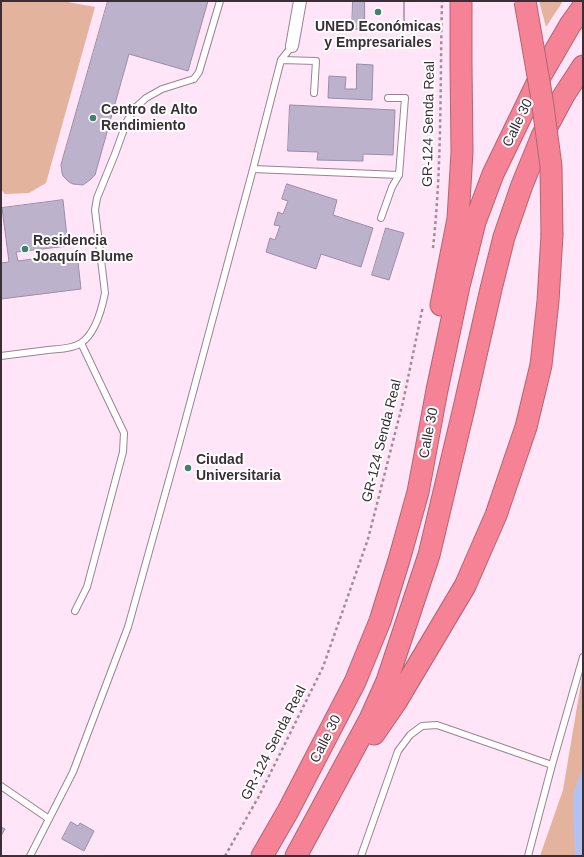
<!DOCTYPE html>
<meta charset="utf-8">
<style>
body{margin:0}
#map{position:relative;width:584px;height:857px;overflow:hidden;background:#ffe5f7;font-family:Helvetica,sans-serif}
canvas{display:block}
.frame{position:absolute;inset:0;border:2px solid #392f36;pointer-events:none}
</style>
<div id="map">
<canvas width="584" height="857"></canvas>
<div class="frame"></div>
</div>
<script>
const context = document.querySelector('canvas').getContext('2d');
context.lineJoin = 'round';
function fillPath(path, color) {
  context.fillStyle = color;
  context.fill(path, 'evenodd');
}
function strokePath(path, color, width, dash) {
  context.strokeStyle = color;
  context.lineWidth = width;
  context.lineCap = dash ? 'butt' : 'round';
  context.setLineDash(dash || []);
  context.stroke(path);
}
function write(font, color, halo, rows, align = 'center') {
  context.font = font + ' Helvetica,sans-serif';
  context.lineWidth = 4;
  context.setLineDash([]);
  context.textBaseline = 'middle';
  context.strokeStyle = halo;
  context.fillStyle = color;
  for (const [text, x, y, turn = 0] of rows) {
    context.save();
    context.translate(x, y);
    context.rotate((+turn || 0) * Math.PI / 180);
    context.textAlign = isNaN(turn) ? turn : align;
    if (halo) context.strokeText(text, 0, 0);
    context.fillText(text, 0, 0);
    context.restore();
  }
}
const green = new Path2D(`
 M1,1H62L95,7L46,183L29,193L5,194L1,190V134L2,130L1,124Z
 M539,1H563L546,27Z
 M583,671V856H540L563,790Z`);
const water = new Path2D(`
 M583,766V856H575L573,795Z`);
const building = new Path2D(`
 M108,1H208L188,71L129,54L95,175L90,180L83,185L73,184L69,182L63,176L62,173L61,165Z
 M353,1H404V24L378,23V30L352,29Z
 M365,1H404V24L365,23Z
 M357,64L373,65L372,100L328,98L329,76L346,77L345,89H356Z
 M290,105L395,110L393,155L363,154V161L317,160L318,152L288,151Z
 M287,184L337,200L333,215L373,228L361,267L321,254L316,269L266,252L270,238L275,240L280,226L274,225L278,212L283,214L288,201L282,199Z
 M63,200L68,246L16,252L18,261L77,253L81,289L1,299V263L9,262L2,208Z
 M386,228L404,233L389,280L372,275Z
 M71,822L78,826L80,823L94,831L84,851L62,839Z
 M1,827L5,829L1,836Z`);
const path = new Path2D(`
 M433,248C442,166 440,83 442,1
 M225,856L259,796L323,667L368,539L403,402L423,306`);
const service = new Path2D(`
 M281,60L316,61L314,93
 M253,169L399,175
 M381,218L392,187L399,175L405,98H388
 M1,356C17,354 32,352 48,350C58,349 72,349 81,343C95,334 102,308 105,293L95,210L97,198L115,154L127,121L135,108L146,98L162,89L194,79L199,72L220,1
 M75,611L87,587L123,452L124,433L81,343
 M1,786L49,819
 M30,856L73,772L128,627L179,444L253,169L281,60L292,46
 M361,856L398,751L410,735L422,726L437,725L552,765
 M528,856L552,765L583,657`);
const minor = new Path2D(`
 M292,46L300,1`);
const motorway = new Path2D(`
 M441,305L458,219L462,152L461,63V1
 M374,734L396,702L465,586L496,515L526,427L541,365L548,301L552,235
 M262,856L288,811L355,682L380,621L399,560L418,492L437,390L459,286L475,222L493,174L541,75L570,25L583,7
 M296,856L370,719L387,681L429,555L464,408L491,289L504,237L522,185L542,136L564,95L583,66`);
const motorwayBridge = new Path2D(`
 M525,1L542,99L551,166L552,235`);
const markers = [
 [378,12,4,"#40806e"],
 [93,118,4,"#40806e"],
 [25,249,4,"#40806e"],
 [188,468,4,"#40806e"]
];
const poiNames = [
 ["UNED Económicas",378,27,"center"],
 ["y Empresariales",378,43,"center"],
 ["Centro de Alto",101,110],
 ["Rendimiento",101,126],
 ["Residencia",33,241],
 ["Joaquín Blume",33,257],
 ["Ciudad",196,460],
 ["Universitaria",196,476]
];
const streetNames = [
 ["Calle 30",518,123,-64],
 ["GR-124 Senda Real",429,124,-89],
 ["Calle 30",429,433,-79],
 ["GR-124 Senda Real",382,441,-76],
 ["Calle 30",326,739,-63],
 ["GR-124 Senda Real",274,743,-63]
];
fillPath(green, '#e4b39e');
fillPath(water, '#b3c2f5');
fillPath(building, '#bdb2cb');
strokePath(building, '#998ea6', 1);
strokePath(service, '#9a8393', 8);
strokePath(minor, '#9a8393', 14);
strokePath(motorway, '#b36574', 23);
strokePath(path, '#a08d9a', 2.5, [3, 3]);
strokePath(service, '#fff', 6);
strokePath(minor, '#fff', 12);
strokePath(motorway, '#f58295', 21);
strokePath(motorwayBridge, '#b36574', 23, []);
strokePath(motorwayBridge, '#f58295', 21);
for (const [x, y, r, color] of markers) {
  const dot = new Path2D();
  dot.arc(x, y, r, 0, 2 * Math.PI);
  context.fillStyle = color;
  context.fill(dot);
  strokePath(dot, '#fff', 1.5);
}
write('bold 14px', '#392f36', '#fff', poiNames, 'left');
write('14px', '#392f36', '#fff', streetNames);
</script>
